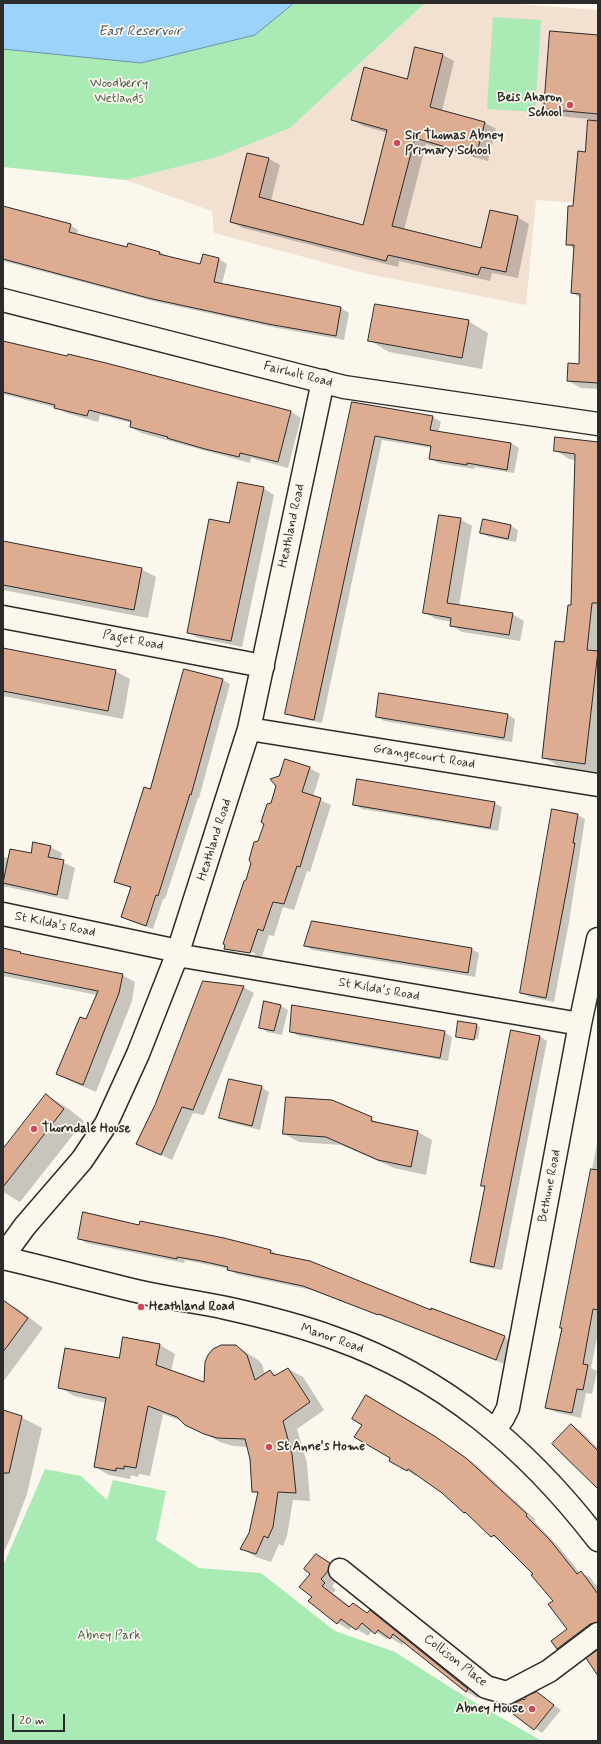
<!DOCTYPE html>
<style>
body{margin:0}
#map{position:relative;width:601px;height:1744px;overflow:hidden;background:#fbf7ec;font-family:Mynerve,sans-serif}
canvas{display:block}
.frame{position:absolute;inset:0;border:4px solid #2b2b2b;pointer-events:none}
.scale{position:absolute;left:12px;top:1714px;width:53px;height:18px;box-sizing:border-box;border:2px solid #2b2b2b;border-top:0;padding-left:5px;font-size:12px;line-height:14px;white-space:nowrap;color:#2b2b2b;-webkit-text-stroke:3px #fbf7ec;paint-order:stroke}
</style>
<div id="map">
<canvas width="601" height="1744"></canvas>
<div class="frame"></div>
<div class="scale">20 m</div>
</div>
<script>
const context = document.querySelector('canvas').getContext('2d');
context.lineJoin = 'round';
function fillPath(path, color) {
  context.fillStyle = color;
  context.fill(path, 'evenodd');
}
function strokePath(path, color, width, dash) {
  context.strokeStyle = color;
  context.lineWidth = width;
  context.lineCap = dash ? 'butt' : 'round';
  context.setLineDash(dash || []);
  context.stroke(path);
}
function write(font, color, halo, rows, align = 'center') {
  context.font = font + ' Mynerve,sans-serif';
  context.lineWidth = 3.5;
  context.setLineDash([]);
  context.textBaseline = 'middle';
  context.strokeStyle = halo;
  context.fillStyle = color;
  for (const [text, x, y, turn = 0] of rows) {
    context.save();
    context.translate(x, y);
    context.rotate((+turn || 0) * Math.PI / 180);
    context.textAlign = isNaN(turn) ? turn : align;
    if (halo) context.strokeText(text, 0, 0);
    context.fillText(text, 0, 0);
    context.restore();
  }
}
const built = new Path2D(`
 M425,3H504L598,10V204L536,200L526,305L368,274L214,233L212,211L125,180L217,157L290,128Z`);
const green = new Path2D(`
 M3,3H425L290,128L217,157L125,180L3,167Z
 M493,17L541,20L535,112L487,109Z
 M45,1469L81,1476L107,1500L113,1480L166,1491L156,1540L199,1568L261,1573L335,1631L395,1652L467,1698L542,1741H3V1566Z`);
const water = new Path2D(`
 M3,3H294L255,35L141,63L3,49Z`);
const shadow = new Path2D(`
 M598,36V389L581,388L568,381L580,365L581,298L572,293L575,249L567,244L586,153L589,119L557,116L545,109Z
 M443,55L454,61L442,111L485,123L496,129L488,161L426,144L404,230L482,249L517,217L529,224L518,278L492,273L490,281L399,261L398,267L243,228L231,222L248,154L269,159L280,165L271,201L364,226L388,133L363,126L352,119Z
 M3,207L70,225L78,230L77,236L127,249L160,252L168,257L201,266L219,259L227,264L222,284L341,308L349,313L344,340L277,328L157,302L3,261Z
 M468,321L488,333L482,369L389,352L369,340Z
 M3,340L9,343L290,411L301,418L288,468L251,458L250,463L217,454L141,433L131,427L132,423L100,415L98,422L66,413L57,408L3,394V396Z
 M353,403L433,417L441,422L438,433L511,443L519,448L514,473L475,467L474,469L438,463L431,459L432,448L382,440L322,723L294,717L286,713Z
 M598,443V772L558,766L543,757L572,606L576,460L569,459L555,450Z
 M263,488L274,495L242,647L198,638L188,632L229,524Z
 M460,519L472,526L459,606L512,614L524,621L520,641L462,632L451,625L452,622L436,619L425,613Z
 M511,526L518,530L516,542L489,537L481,533Z
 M3,542L141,569L156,577L148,618L3,590Z
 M3,649L115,671L130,679L123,719L3,696Z
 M223,680L230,684L199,798H198L165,899H163L153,929L130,921L122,917L132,889L115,882L151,790Z
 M508,715L515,719L512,742L384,721L377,717Z
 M285,761L310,768L320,774L313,797L331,805L310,872L307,871L294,910L283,907L274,936L269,935L261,959L236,954L225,948ZM232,949L255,953V955L234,952Z
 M494,803L502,807L498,831L362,809L354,804Z
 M578,815L585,819L569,922L554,1002L529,997L521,992Z
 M50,847L62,853L60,861L75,868L68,900L3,886V857L9,858L32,855Z
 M305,946L471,949L479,953L475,977L313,950Z
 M3,949L20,953L25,955L122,975L135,982L132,1001L96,1092L70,1081L57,1074L87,1021L97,995L3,976Z
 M243,987L254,993L204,1115L193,1113L172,1160L138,1144Z
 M281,1006L288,1010L282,1035L267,1032L260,1027Z
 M476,1025L480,1027L478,1039L457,1037Z
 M291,1032H444L452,1037L448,1061L299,1036Z
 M539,1036L547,1041L502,1270L479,1266L471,1262L486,1187L482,1185Z
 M261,1087L269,1092L260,1130L228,1122L221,1118Z
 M46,1095L66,1107L84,1121L20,1202L3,1192V1150Z
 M332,1101L384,1125L418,1132L432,1140L426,1175L394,1168L341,1145L299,1142L284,1134Z
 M598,1139V1333L591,1368L597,1371L592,1394L586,1393L581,1418L555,1412L546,1407L563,1328L561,1327Z
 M140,1226L271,1250L278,1255L504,1337L512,1342L504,1364L387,1317L386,1318L311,1290L236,1274L228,1269L185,1260L184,1263L86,1243L79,1238Z
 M3,1301L18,1309L43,1328L3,1382Z
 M123,1338L160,1345L175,1354L171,1371L205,1383L236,1346L258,1360L262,1364L265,1375L270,1371L276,1375L288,1369L303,1377L324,1410L297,1429L307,1463L310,1501L293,1500L287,1536L283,1546L279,1544L271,1562L256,1557L242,1549L250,1533L258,1494L253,1491L251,1459L248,1447L233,1446L220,1442L184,1422L163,1414L150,1476L139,1474L138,1477L131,1475L130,1479L109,1475L95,1467L107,1403L74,1396L59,1387L119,1359Z
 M367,1396L445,1443L475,1464L536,1520L534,1521L559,1547L580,1573L590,1577L598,1588V1630L567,1654L558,1648L552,1641L569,1629L554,1601L534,1574L501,1542L492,1536L443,1493L417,1474L416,1476L390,1460L392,1458L363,1424Z
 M3,1411L21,1417L42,1428L27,1494L10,1539L3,1554Z
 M571,1425L581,1431L598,1448V1488Z
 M327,1562L341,1571L339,1577L332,1586L336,1590L333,1593L351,1607L353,1604L368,1613L370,1611L381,1618L479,1696L477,1698L466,1691L404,1642L402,1645L389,1637L387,1639L372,1630L368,1636L352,1626L349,1630L338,1623L309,1601L313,1597Z
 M536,1693L561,1710L542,1733L515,1714L525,1701Z`);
const building = new Path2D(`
 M550,31L598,35V114L544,109Z
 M415,47L443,54L430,107L485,122L476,156L415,138L392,226L481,248L490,210L518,216L506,272L481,267L478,275L388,255L386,261L230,222L247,153L269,158L259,197L363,225L387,130L351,120L364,67L407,79Z
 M588,120L598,121V383L567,381L568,363L579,364L580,294L571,293L574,245H566L568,206H573L578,151L585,152Z
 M3,206L71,224L69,232L127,247L128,243L160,252L159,254L200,264L203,254L219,258L214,282L341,307L336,336L268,324L148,298L3,259Z
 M375,304L469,320L462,358L368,341Z
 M3,341L67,356L68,354L106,363L291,411L278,462L240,453L239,457L205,449L167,438L168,437L130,427L131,421L89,410L87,416L54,408L55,405L3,392Z
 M352,402L433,416L430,430L511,443L507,470L467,463V465L429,459L431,446L375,436L314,720L285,714Z
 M555,437L598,442V603H592L587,650L598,651L585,764L542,758L555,641L564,642L568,605H571L575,454L554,451Z
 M238,482L264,487L231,641L187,633L209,519L229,523Z
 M439,515L461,518L447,603L513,613L509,635L450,626L451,618L423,613Z
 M483,519L511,525L508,539L480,533Z
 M3,541L142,568L134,610L3,585Z
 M3,648L116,670L108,711L3,691Z
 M184,669L223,679L191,795L190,794L158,896L156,895L146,926L121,917L131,887L114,882L144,787L150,789Z
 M379,693L508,714L504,738L376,717Z
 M285,759L310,767L302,792L321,798L300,867L297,866L284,904L273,902L263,931L258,929L250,953L224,949L225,945L223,944L244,881L246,880L251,863L249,860L254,842L258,841L264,824L261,822L267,804L271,803L276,786L270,779L279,776Z
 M357,779L495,802L490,828L353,805Z
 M552,809L578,814L573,843H575L568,883L546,998L520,993Z
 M33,842L51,846L48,857L64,860L57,895L3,883L10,849L31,853Z
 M312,921L472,948L468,973L304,946Z
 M3,948L21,952L20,953L123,974L119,993L83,1085L56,1074L80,1017L86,1019L98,991L3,972Z
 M203,981L244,986L193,1110L182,1107L161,1155L136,1144L155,1105Z
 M264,1001L281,1005L274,1031L259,1028Z
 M292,1005L445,1031L440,1058L290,1032Z
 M458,1021L477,1024L474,1040L456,1037Z
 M511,1030L540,1036L494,1267L470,1262L485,1186H481Z
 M229,1079L262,1086L252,1126L219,1118Z
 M46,1094L64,1109L3,1187V1149Z
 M286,1097L332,1100L372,1117L371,1121L418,1131L411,1167L378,1160L326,1137L283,1134Z
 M591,1169L598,1170V1310L593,1309L583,1364L588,1365L583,1390L577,1389L572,1413L545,1408L562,1328H560Z
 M83,1212L139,1225L140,1221L224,1238L271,1250L270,1253L310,1261L431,1310V1308L505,1336L496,1360L379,1314L378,1315L303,1286L227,1270L228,1267L201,1261L177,1257V1259L78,1239Z
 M3,1300L28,1318L3,1352Z
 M123,1337L160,1344L156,1365L204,1382L205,1362L208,1355L213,1349L221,1345H236L247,1355L255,1380L270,1370L274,1376L288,1368L310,1402L283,1421L292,1454L296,1493L278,1492L273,1527L268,1538L264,1536L256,1554L240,1549L249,1533L258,1492H252L250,1459L245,1439L217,1438L204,1434L185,1425L177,1417L148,1406L136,1468L124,1466V1469L116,1468V1471L94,1467L106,1398L58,1388L65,1348L119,1358Z
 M366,1395L436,1437L466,1458L527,1514L526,1516L550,1540L577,1574L581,1571L598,1594V1622L590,1624L557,1649L551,1641L567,1629L548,1604L553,1601L531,1575L533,1574L494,1535L491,1537L465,1512L464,1513L442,1493L408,1469L407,1471L389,1461L390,1458L354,1437L362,1425L352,1419Z
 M3,1410L22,1416L9,1473H3Z
 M571,1424L598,1451V1489L552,1444Z
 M316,1554L330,1563L328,1571L321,1579L325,1583L322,1586L349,1607L353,1603L367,1613L370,1610L468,1689L466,1692L393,1634L390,1639L378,1630L375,1634L362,1623L356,1630L341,1619L337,1624L308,1601L312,1597L299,1587L310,1574L304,1569Z
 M598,1650V1676L586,1658Z
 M537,1692L554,1705L534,1730L513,1714L516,1711L511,1708L515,1703L523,1699L524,1700L527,1696Z`);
const minor = new Path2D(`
 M3,300L344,387L598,424
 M3,617L263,666
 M249,729L598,785
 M3,914L178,951
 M177,955L580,1024
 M3,1256L25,1226L82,1160L106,1124L138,1054L177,955L249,729L323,381
 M495,1429L503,1418L508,1408L580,1024L598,939
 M340,1570L486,1687L507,1693L549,1671L598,1634`);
const major = new Path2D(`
 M3,1258C51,1269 98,1282 145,1293C172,1299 199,1302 226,1308C262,1316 299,1325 334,1338C444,1377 528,1449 598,1540`);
const markers = [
 [570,105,4,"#d1495b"],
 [397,143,4,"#d1495b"],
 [34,1129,4,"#d1495b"],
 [141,1307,4,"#d1495b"],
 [269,1447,4,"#d1495b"],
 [532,1709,4,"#d1495b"]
];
const parkNames = [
 ["Woodberry",119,84],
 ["Wetlands",119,99],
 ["Abney Park",109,1636]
];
const poiNames = [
 ["Beis Aharon",562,98,"right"],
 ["School",562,113,"right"],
 ["Sir Thomas Abney",405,136],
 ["Primary School",405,151],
 ["Thorndale House",42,1129],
 ["Heathland Road",149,1307],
 ["St Anne's Home",277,1447],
 ["Abney House",524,1709,"right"]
];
const streetNames = [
 ["Fairholt Road",298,375,14],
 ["Heathland Road",292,526,-78],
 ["Paget Road",133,641,11],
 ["Grangecourt Road",424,757,9],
 ["Heathland Road",215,840,-72],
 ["St Kilda's Road",55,925,12],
 ["St Kilda's Road",379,990,10],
 ["Bethune Road",550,1186,-79],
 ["Manor Road",332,1339,19],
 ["Collison Place",455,1661,38]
];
const waterNames = [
 ["East Reservoir",140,32]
];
fillPath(built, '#f2e0d1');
fillPath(green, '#aaebb5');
fillPath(water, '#9cd3fb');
strokePath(water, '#6f90a8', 1);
fillPath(shadow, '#0003');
fillPath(building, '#deac91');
strokePath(building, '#2b2b2b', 1);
strokePath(minor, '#2b2b2b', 25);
strokePath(major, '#2b2b2b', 25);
strokePath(minor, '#fbf7ec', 22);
strokePath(major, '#fbf7ec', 22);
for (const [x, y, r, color] of markers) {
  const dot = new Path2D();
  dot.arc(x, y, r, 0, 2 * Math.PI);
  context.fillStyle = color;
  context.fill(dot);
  strokePath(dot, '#fbf7ec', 1.5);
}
write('13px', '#4b5b4e', '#fbf7ec', parkNames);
write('bold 13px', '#2b2b2b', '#fbf7ec', poiNames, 'left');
write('13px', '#2b2b2b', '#fbf7ec', streetNames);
write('italic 14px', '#47555f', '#fbf7ec', waterNames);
</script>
